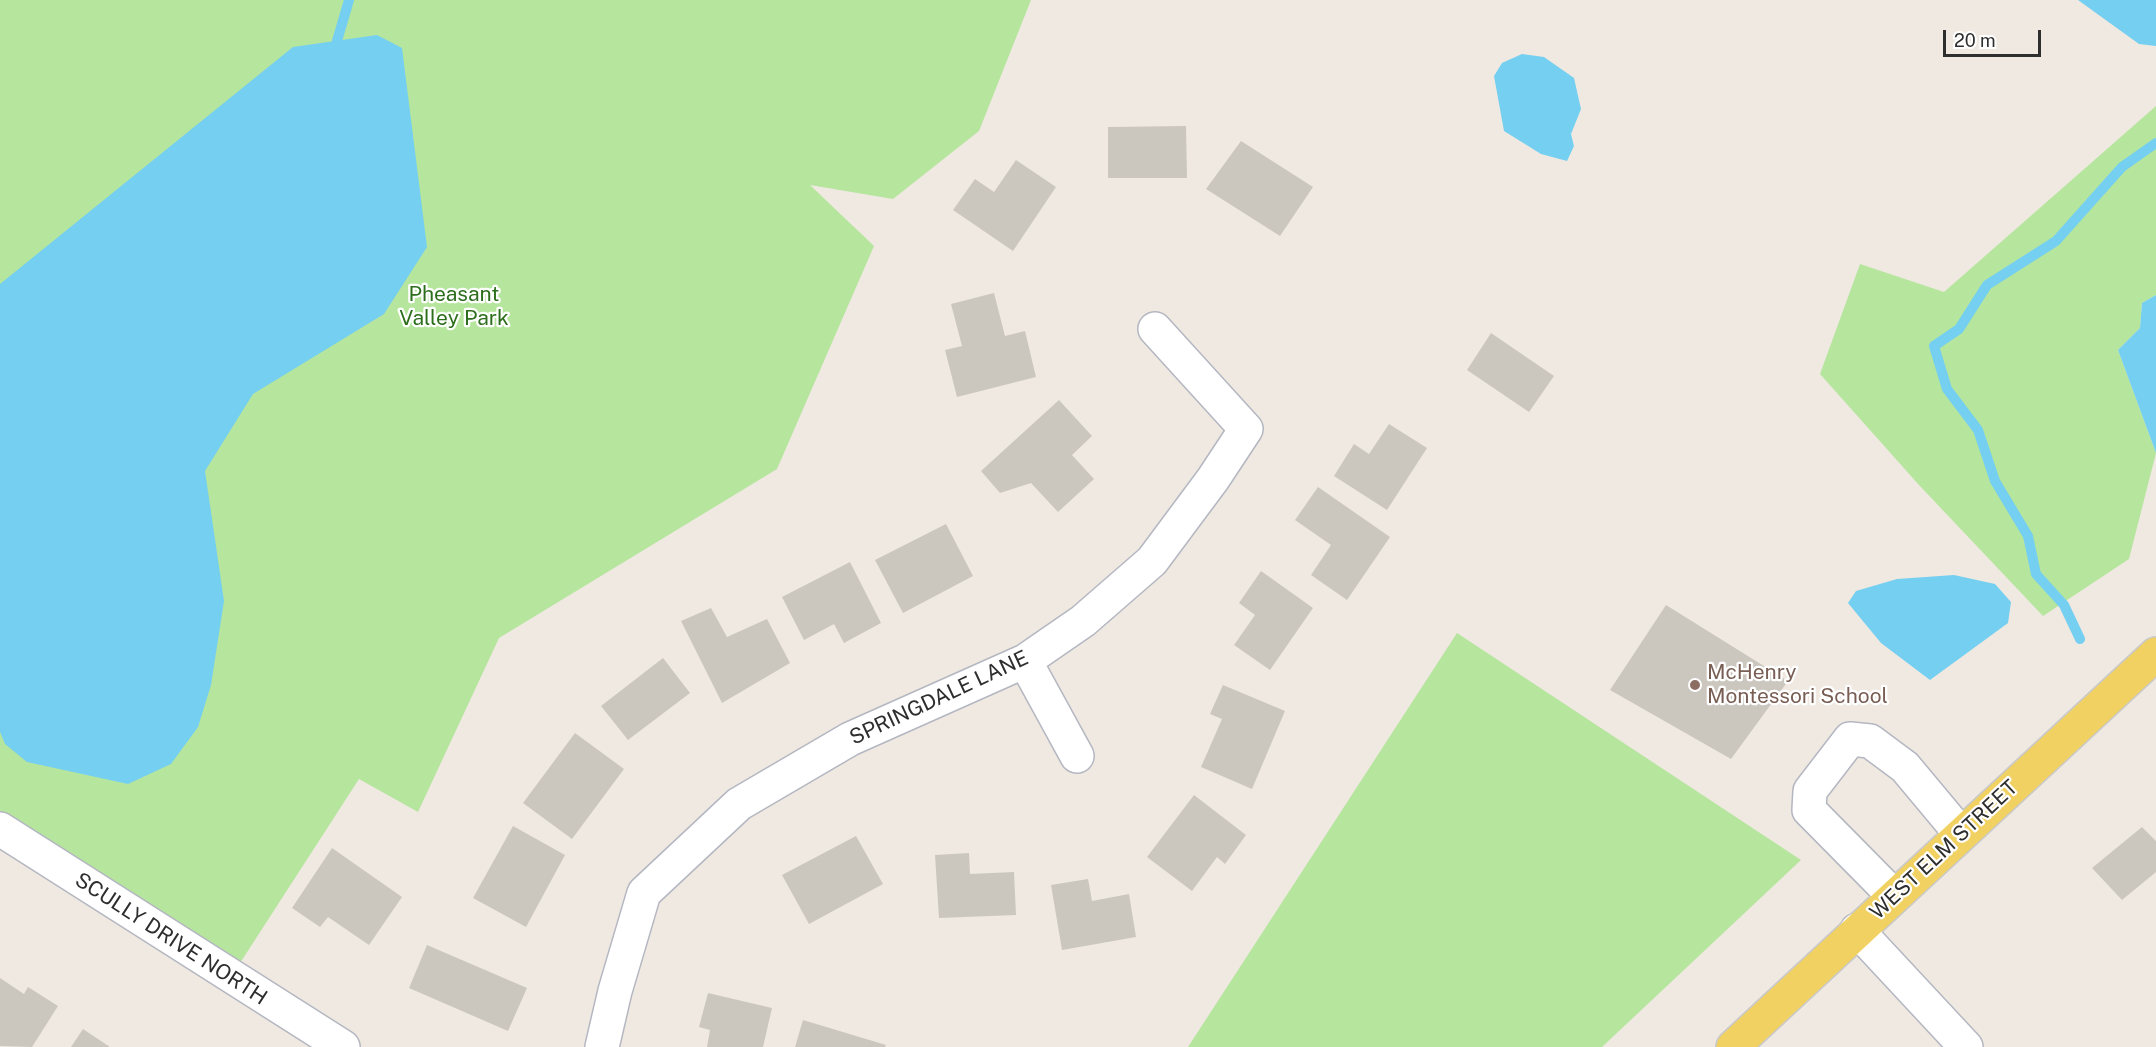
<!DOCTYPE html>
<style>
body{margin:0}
#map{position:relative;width:2156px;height:1047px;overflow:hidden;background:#efe9e1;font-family:"Public Sans",sans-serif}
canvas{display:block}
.scale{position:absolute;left:1943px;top:30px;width:98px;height:27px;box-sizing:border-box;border:3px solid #2e2e2e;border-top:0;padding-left:8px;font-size:18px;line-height:21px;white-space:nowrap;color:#2e2e2e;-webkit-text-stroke:4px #fff;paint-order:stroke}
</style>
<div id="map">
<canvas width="2156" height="1047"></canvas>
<div class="scale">20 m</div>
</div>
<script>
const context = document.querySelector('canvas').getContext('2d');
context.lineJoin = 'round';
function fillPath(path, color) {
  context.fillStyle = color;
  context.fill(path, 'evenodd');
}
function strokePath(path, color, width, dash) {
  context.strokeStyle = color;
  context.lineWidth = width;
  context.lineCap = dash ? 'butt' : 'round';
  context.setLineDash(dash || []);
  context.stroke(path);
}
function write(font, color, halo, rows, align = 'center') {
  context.font = font + ' "Public Sans",sans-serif';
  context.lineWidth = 4.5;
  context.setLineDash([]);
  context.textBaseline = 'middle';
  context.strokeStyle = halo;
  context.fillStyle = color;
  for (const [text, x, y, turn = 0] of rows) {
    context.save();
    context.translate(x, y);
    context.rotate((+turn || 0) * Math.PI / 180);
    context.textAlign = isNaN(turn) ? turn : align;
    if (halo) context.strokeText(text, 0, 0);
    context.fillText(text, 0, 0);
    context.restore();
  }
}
const green = new Path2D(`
 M0,0H1031L979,131L893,199L810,185L874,246L777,469L499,638L418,812L359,779L231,977L0,829Z
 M2156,106V295L2142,303L2140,328L2118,350L2156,453L2129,559L2043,616L1919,485L1820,374L1860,264L1944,292Z
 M1457,633L1801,860L1602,1047H1188Z`);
const water = new Path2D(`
 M2078,0H2156V46L2139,44Z
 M377,35L402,48L427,247L384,314L253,394L205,471L224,601L211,685L198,727L171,764L128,784L27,762L5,744L0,732V284L293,47Z
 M1522,54L1544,57L1574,78L1581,109L1571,134L1574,146L1567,161L1541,154L1504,131L1494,76L1502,63Z
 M2156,295V453L2118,350L2140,328L2142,303Z
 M1954,575L1995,584L2011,602L2008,623L1930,680L1881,643L1848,603L1856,591L1897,579Z`);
const stream = new Path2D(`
 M337,41L349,0
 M2080,639L2064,605L2036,574L2028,536L1995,481L1978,430L1947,389L1934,346L1959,329L1987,285L2056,241L2122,167L2156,143`);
const building = new Path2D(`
 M1186,126L1187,178H1108V127Z
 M1241,141L1313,187L1280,236L1206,189Z
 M1016,160L1056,187L1013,251L953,210L975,179L994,192Z
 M994,293L1005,336L1025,331L1036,377L957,397L945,350L962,346L951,304Z
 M1491,333L1554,376L1529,412L1467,370Z
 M1059,400L1092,436L1072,455L1094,479L1058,512L1031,483L1000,493L981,471Z
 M1389,424L1427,448L1387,510L1334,476L1354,444L1369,454Z
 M1318,487L1390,537L1347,600L1311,575L1331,545L1295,520Z
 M946,524L973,576L903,613L875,560Z
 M850,562L881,623L844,643L834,624L804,640L782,597Z
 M1261,571L1313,608L1270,670L1234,645L1255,615L1239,603Z
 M1666,605L1788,681L1731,759L1610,690Z
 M711,608L727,637L767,619L790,663L722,703L681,621Z
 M663,658L690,693L628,740L601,706Z
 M1223,685L1285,711L1252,789L1201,767L1222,719L1210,714Z
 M575,733L624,769L572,839L523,803Z
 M1194,795L1246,835L1225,864L1217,857L1192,891L1147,857Z
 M513,826L565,855L526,927L473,898Z
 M2142,827L2156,841V872L2122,900L2092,868Z
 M856,836L883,884L809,924L782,875Z
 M332,848L402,897L369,945L328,917L320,927L292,908Z
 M969,853L970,874L1014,872L1016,915L939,918L935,855Z
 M1088,879L1092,901L1129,894L1136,937L1062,950L1051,885Z
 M427,945L527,988L508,1031L409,988Z
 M0,978L24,994L28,987L58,1006L32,1047L0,1046Z
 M708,993L772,1008L763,1047H707L710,1030L699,1027Z
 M803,1020L886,1045L885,1047H795Z
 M83,1029L110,1047H71Z`);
const minor = new Path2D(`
 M1025,661L1077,756
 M0,829L343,1047
 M1894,896L1809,810L1810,791L1850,739L1870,741L1905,767L1961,834
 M1857,930L1966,1047
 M602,1047L615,991L644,893L739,804L850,739L1025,661L1083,621L1152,561L1213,479L1246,429L1155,329`);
const major = new Path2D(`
 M1733,1047L2156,654`);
const markers = [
 [1695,685,6,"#8d6e63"]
];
const parkNames = [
 ["Pheasant",454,295],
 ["Valley Park",454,319]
];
const educationNames = [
 ["McHenry",1707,673],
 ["Montessori School",1707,697]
];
const streetNames = [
 ["SPRINGDALE LANE",939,698,-25],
 ["WEST ELM STREET",1944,850,-43],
 ["SCULLY DRIVE NORTH",171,939,33]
];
fillPath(green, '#b6e59e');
fillPath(water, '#75cff0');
strokePath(stream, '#75cff0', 10);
fillPath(building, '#cbc7bf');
strokePath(minor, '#b4b7c1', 36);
strokePath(major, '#c9c9c9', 36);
strokePath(minor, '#fff', 33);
strokePath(major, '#f2d163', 33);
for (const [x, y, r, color] of markers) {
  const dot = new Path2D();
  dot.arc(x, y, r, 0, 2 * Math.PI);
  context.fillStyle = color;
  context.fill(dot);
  strokePath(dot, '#fff', 2);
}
write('21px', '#2c6e1b', '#fff', parkNames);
write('21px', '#785e54', '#fff', educationNames, 'left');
write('21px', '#2e2e2e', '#fff', streetNames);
</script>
